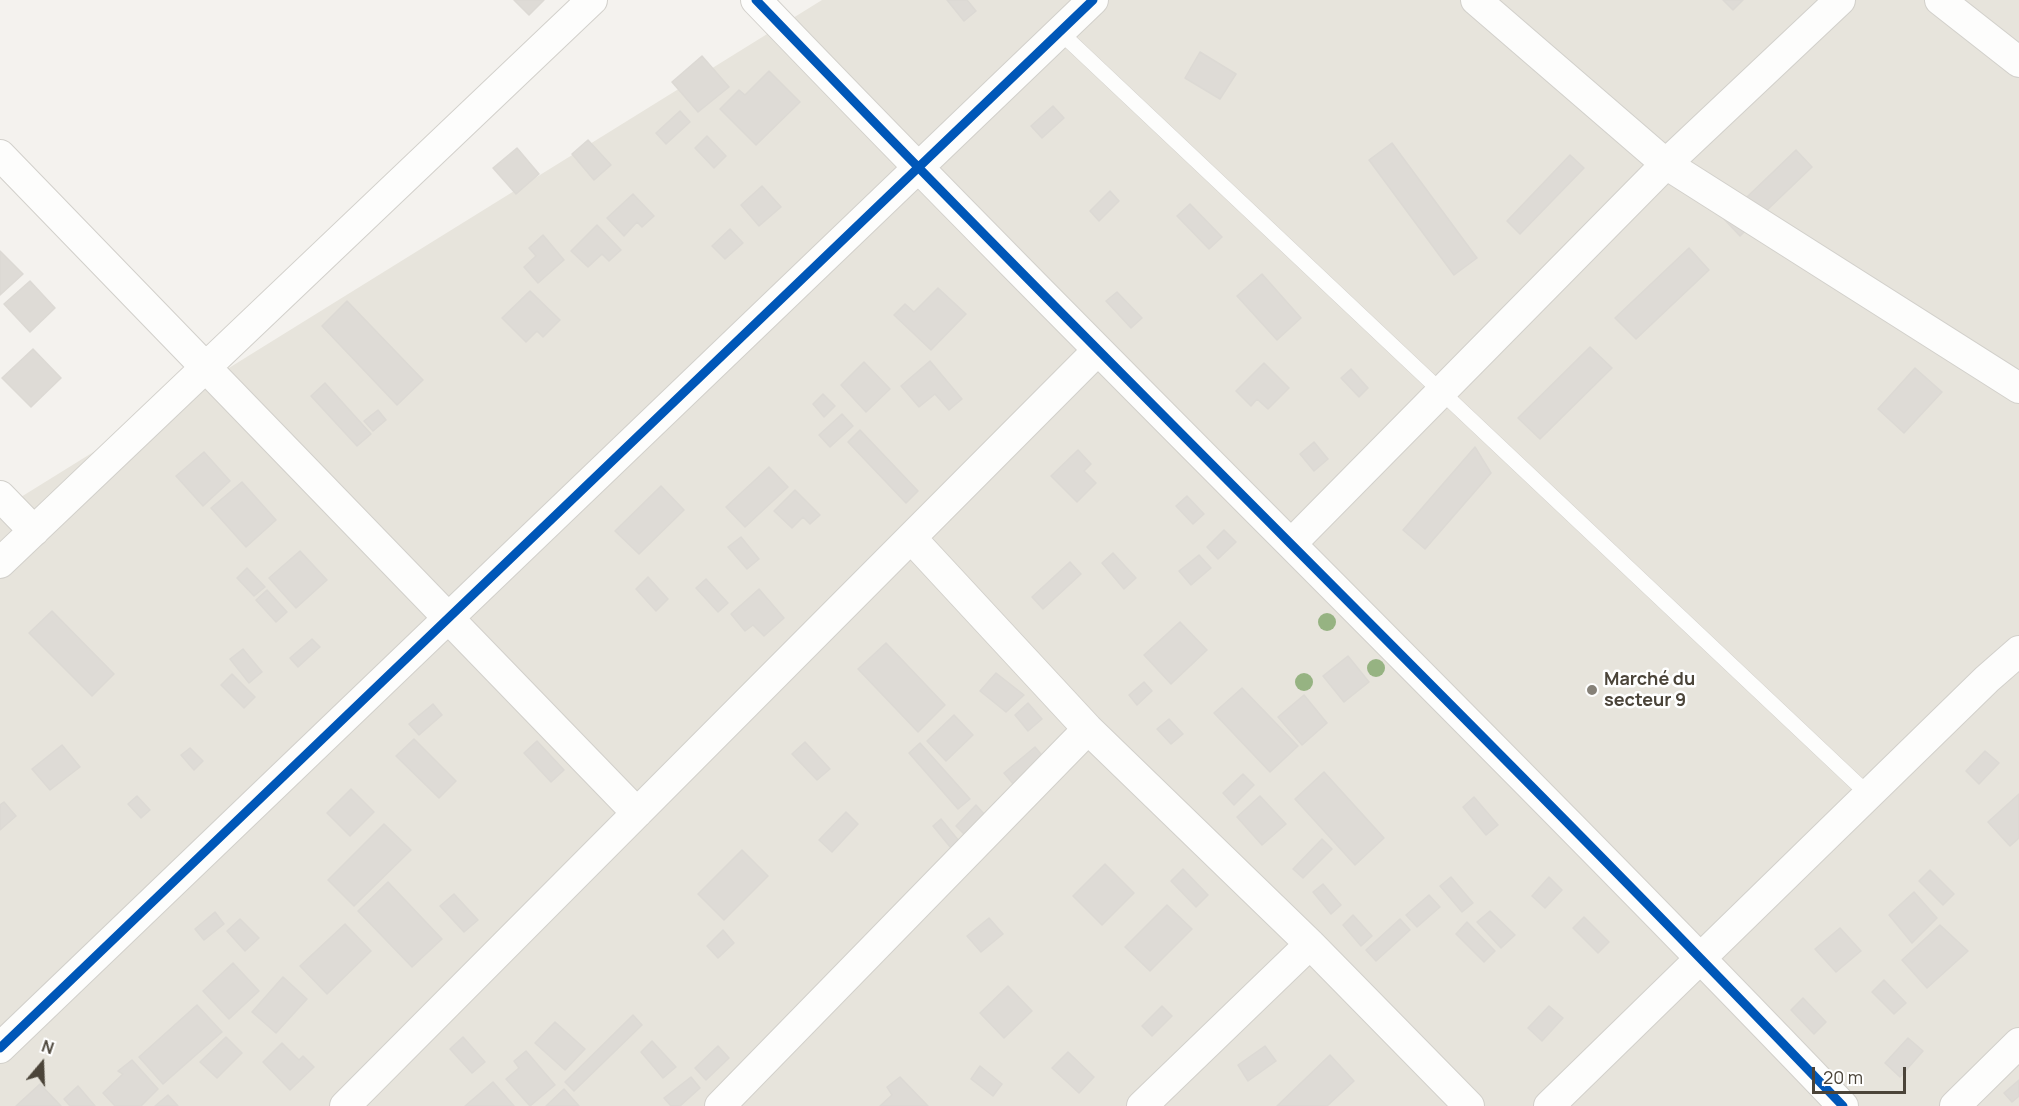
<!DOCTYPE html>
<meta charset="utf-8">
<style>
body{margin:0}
#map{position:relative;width:2019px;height:1106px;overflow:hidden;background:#f4f2ee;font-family:Manrope,sans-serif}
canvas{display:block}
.north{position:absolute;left:12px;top:1034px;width:60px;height:60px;-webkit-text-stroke:4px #fff;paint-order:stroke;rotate:19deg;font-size:16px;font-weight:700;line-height:24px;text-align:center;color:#4b4439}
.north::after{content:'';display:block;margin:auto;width:21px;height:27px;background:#4b4439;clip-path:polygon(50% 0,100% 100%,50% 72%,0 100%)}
.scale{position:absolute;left:1812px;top:1067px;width:94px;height:27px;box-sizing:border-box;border:3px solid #4b4439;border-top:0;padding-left:8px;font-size:18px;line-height:21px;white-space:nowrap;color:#4b4439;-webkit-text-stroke:4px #fff;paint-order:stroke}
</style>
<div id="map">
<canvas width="2019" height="1106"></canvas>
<div class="north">N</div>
<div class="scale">20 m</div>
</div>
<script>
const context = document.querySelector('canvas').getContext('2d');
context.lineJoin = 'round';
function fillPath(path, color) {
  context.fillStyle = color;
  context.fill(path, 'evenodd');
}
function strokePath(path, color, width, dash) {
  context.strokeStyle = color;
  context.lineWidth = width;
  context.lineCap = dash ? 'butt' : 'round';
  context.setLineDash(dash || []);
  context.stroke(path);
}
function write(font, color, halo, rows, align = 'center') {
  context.font = font + ' Manrope,sans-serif';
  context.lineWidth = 5;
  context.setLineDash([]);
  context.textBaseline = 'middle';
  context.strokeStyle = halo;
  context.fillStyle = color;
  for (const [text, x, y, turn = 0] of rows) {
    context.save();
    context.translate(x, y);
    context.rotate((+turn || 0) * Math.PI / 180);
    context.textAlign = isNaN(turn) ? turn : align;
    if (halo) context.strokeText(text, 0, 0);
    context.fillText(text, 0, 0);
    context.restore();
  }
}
const residential = new Path2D(`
 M822,0H2019V1106H0V510Z`);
const building = new Path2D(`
 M514,0H544L529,15Z
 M947,0H967L976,11L964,21Z
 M1723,0H1743L1733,10Z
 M1200,52L1236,74L1220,99L1185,78Z
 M702,56L729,87L698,112L672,82Z
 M769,71L800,102L756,145L720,109L739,90L745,95Z
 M1053,106L1064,118L1042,138L1031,126Z
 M680,111L690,122L666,144L656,133Z
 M707,136L726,156L714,168L695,148Z
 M588,140L611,165L594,180L572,154Z
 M1392,143L1477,258L1454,275L1369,160Z
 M517,148L539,174L516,194L493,168Z
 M1796,150L1812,167L1740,236L1724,219Z
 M1570,155L1584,168L1520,234L1507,221Z
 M762,186L781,207L759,226L741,205Z
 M1110,191L1119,201L1099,221L1090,211Z
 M633,194L654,216L642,227L637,222L624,236L607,218Z
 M1190,204L1222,237L1209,249L1177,216Z
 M597,225L621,250L609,261L602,254L588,267L571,251Z
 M730,229L743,243L725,259L712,246Z
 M543,235L564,260L538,283L524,267L536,256L529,248Z
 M1689,248L1709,270L1636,339L1615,318Z
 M0,251L23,274L0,295Z
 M1262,274L1301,318L1277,340L1237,296Z
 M30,281L55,308L30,332L4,304Z
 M938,288L966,314L931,350L894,315L905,304L914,312Z
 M530,291L560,320L543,337L537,331L526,342L502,318Z
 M1117,292L1142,318L1131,328L1106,301Z
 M347,301L423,380L397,405L322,326Z
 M1590,347L1612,368L1540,439L1518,418Z
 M33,349L61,378L31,407L2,378Z
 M930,361L962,399L949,410L935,394L919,407L901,386Z
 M864,362L890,389L866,412L841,385Z
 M1264,363L1289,388L1268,409L1257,399L1251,406L1236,391Z
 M1915,368L1942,392L1904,433L1878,409Z
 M1351,369L1368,388L1359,397L1341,378Z
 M325,383L371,434L357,446L311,396Z
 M823,394L835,406L824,417L813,404Z
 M378,410L386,420L373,431L364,421Z
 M842,414L853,426L830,447L819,435Z
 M860,430L918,491L906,503L848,442Z
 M1314,442L1328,459L1314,471L1300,454Z
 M1475,447L1491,473L1425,549L1403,530Z
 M1078,450L1091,464L1084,471L1096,483L1077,502L1051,476Z
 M204,452L230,481L203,506L176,476Z
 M769,467L788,487L745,527L726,507Z
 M242,482L276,520L246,547L211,508Z
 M661,486L684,510L639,554L615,531Z
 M795,490L820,515L810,524L803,517L792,528L774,511Z
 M1187,496L1204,514L1193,524L1176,506Z
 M1224,530L1236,542L1218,559L1207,547Z
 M741,537L759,559L747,569L728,547Z
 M300,551L327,580L296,608L269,578Z
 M1113,553L1136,578L1124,589L1102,563Z
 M1199,555L1211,568L1191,585L1179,571Z
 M1070,562L1081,574L1043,609L1032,597Z
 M247,568L265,587L254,596L237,578Z
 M648,577L668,599L656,611L636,589Z
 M706,579L728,603L718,612L696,588Z
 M759,589L784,618L764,636L753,625L745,631L731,614Z
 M267,590L287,612L276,622L256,600Z
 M52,611L114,674L92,696L29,633Z
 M1180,622L1207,650L1171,684L1144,655Z
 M312,639L320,647L298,667L290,658Z
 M886,643L945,705L918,732L858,669Z
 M243,649L262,672L249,683L230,659Z
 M1348,656L1369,682L1344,702L1323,676Z
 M996,673L1024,695L1006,712L980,691Z
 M232,674L255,697L244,708L221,685Z
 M1144,682L1152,691L1137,705L1129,695Z
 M1242,688L1298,746L1270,772L1214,713Z
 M1304,695L1327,723L1302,745L1278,717Z
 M1028,703L1042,719L1028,731L1015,715Z
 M433,704L442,715L419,735L409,724Z
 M954,715L973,735L946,761L927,741Z
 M1169,719L1183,734L1171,744L1157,729Z
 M414,739L456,781L439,798L396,756Z
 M537,741L564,770L551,782L524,753Z
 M805,742L830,769L817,780L792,754Z
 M920,743L970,799L958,809L909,753Z
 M62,745L80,767L50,790L32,769Z
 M1035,747L1046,760L1015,786L1004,773Z
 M190,748L203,761L194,770L181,755Z
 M1985,751L1999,763L1979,784L1966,771Z
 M1324,772L1384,838L1355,865L1295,799Z
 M1243,774L1254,785L1234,805L1223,793Z
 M351,789L374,812L350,836L327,813Z
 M2019,794V838L2010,846L1988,822Z
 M137,796L150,810L141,818L128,804Z
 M1260,796L1286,824L1262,845L1237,817Z
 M1474,797L1498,825L1486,835L1463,807Z
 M4,802L16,816L0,830V805Z
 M976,805L985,815L965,835L956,826Z
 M846,812L858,824L832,852L819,840Z
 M941,819L959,841L951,848L933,826Z
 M384,824L411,850L354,906L328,880Z
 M1322,839L1332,849L1303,878L1293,869Z
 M742,850L768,876L724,920L698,894Z
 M1105,864L1134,893L1102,925L1073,896Z
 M1183,869L1208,895L1196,907L1171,881Z
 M1930,870L1954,894L1943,905L1919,881Z
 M1451,877L1473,903L1462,912L1440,886Z
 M1549,877L1562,890L1545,908L1532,896Z
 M388,882L442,939L412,967L358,911Z
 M1323,884L1341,905L1331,914L1313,892Z
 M1914,892L1937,918L1912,943L1889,915Z
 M454,894L478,920L464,932L440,906Z
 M1429,895L1440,907L1417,927L1406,915Z
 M1167,905L1192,929L1150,971L1125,947Z
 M1490,911L1515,935L1501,948L1477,922Z
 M215,912L224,924L204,940L195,929Z
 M1353,915L1372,936L1361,946L1343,925Z
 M1584,917L1609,942L1598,953L1573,928Z
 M989,918L1003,934L981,952L967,936Z
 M240,919L259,938L245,951L227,931Z
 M1400,919L1410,930L1376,961L1366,950Z
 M1467,922L1495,951L1484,962L1456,934Z
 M345,924L371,951L327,994L300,966Z
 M1940,925L1968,951L1927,988L1902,960Z
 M1840,928L1861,951L1836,972L1815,949Z
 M723,930L734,943L718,958L707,946Z
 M233,963L259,991L229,1019L203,991Z
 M283,977L307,999L276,1033L252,1012Z
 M1884,980L1906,1003L1894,1014L1872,992Z
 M1008,986L1032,1011L1004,1038L980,1013Z
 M1803,998L1826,1022L1814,1034L1791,1010Z
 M197,1005L222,1032L163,1084L139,1057Z
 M1162,1006L1172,1016L1152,1036L1142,1026Z
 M1549,1006L1563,1018L1542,1041L1528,1028Z
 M633,1015L642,1025L574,1091L565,1082Z
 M555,1022L585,1049L565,1070L535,1043Z
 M226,1037L242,1053L217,1078L200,1062Z
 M463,1037L485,1062L472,1073L450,1049Z
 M1908,1038L1923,1051L1900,1077L1885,1063Z
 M652,1041L676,1067L663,1078L641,1052Z
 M282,1043L299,1060L303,1056L314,1067L290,1090L263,1062Z
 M718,1046L729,1058L706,1080L695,1068Z
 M1265,1046L1276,1061L1248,1081L1238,1065Z
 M526,1051L555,1085L530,1106L506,1079L519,1068L514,1061Z
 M1068,1052L1094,1077L1079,1093L1052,1068Z
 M1330,1055L1354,1081L1327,1106H1277Z
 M132,1060L158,1089L141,1106H115L103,1093L123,1074L118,1071Z
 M980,1066L1002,1084L993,1096L971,1079Z
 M691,1077L700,1088L680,1106H671L664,1098Z
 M900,1077L928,1106H880L892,1095L887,1087Z
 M2019,1080V1096L2012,1102L2004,1093Z
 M493,1082L514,1106H465Z
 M40,1084L61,1106H16Z
 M78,1086L95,1106H70L64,1099Z
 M564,1089L579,1106H546Z
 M168,1095L178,1106H155Z`);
const service = new Path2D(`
 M1060,32L1869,795`);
const minor = new Path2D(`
 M756,0C1114,373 1486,733 1843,1106
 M1476,0L1666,164L2019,388
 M1940,0L2019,62
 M0,155L637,813
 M0,496L34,531
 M912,539L1088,729L1310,944L1469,1106
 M1291,544L1666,164L1840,0
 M0,563L592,0
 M0,1048L1093,0
 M345,1106L1098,350
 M720,1106L1088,729
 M1142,1106L1310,944
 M1549,1106L1987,679L2019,651
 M1955,1106L2019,1043`);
const cycleway = new Path2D(`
 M756,0C1114,373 1486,733 1843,1106
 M0,1048L1093,0`);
const trees = [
 [1327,622],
 [1376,668],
 [1304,682]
];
const markers = [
 [1592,690,6,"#868178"]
];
const poiNames = [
 ["Marché du",1604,680],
 ["secteur 9",1604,701]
];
fillPath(residential, '#e7e4dc');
fillPath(building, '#dedbd6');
strokePath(building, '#dcd9d4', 1.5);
strokePath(service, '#d2d0cb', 16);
strokePath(minor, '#d2d0cb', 32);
strokePath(service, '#fdfdfc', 15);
strokePath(minor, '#fdfdfc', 30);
strokePath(cycleway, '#0057b8', 9);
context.fillStyle = '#96b382';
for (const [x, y] of trees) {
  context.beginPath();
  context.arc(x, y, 9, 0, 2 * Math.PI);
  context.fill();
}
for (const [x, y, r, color] of markers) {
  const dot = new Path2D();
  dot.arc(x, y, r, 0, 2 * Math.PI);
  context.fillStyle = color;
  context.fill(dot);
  strokePath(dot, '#fff', 2);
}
write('bold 18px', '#4b4439', '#fff', poiNames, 'left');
</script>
